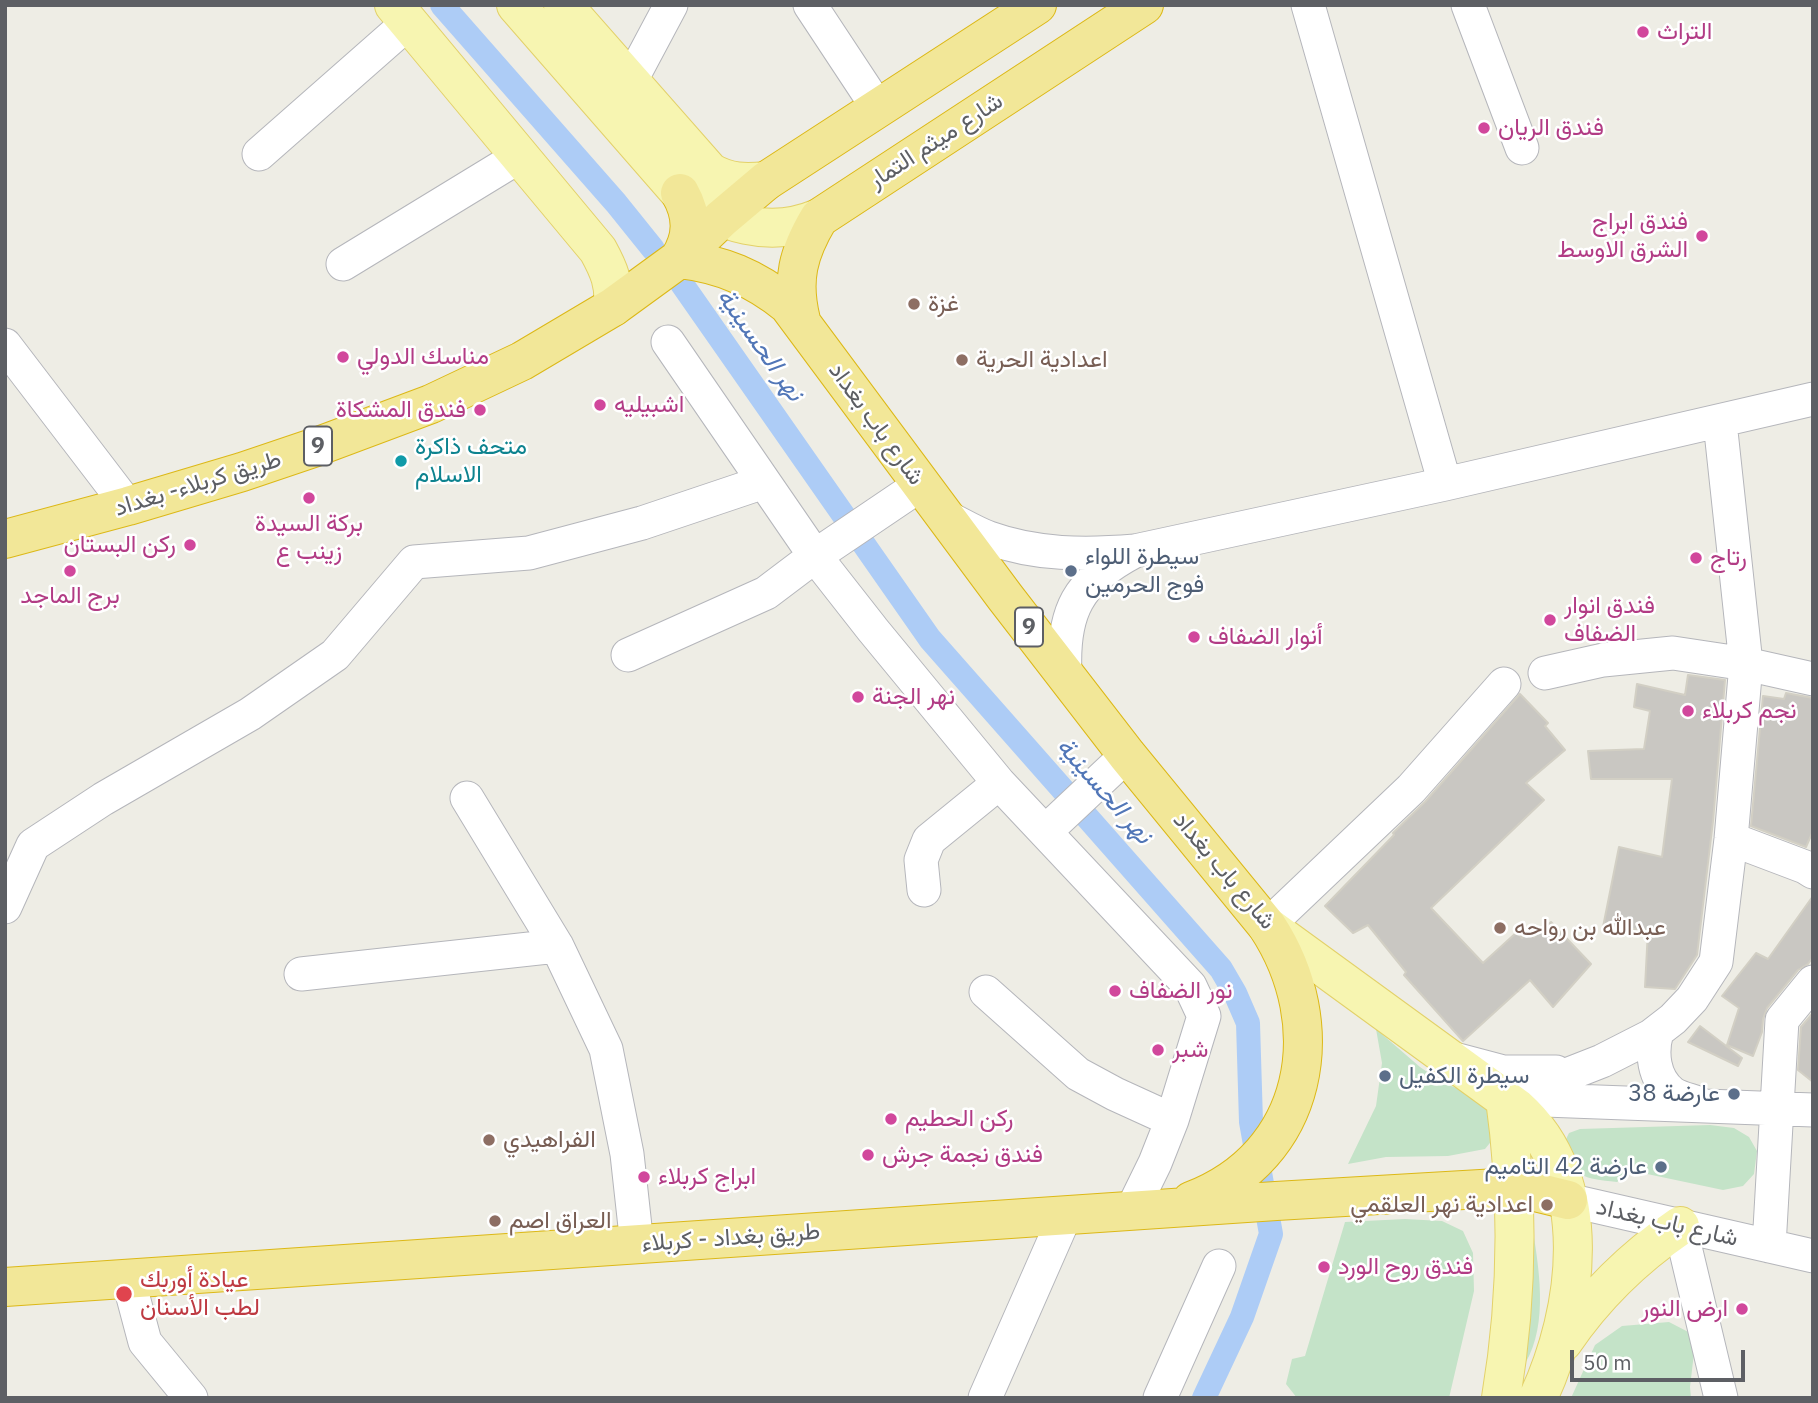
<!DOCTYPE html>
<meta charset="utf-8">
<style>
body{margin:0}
#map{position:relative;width:1818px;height:1403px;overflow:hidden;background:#eeede5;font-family:"IBM Plex Sans",sans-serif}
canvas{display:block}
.frame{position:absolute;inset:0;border:7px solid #5d5f64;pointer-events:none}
.scale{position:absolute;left:1570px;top:1350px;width:175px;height:32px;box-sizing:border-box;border:4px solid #5d5f64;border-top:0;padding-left:9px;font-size:21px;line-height:24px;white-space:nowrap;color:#5d5f64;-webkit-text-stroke:5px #fff;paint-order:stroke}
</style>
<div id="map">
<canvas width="1818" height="1403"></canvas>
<div class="frame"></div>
<div class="scale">50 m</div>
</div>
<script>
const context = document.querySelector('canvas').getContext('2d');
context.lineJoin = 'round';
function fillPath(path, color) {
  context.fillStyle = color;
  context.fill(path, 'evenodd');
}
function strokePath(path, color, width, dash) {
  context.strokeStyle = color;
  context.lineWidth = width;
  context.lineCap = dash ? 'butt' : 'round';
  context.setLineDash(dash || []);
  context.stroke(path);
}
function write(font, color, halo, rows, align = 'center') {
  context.font = font + ' "IBM Plex Sans",Vazirmatn,sans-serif';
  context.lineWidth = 5;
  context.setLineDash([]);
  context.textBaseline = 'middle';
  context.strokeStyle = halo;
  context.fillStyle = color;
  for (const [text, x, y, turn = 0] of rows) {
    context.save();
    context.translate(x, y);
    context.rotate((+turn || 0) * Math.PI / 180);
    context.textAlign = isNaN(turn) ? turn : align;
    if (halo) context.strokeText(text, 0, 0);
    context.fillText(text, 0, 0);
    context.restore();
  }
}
const green = new Path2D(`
 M1376,1029L1420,1067L1442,1082L1484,1100L1498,1133L1485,1149L1448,1156L1386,1157L1348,1164L1376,1106L1382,1063Z
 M1710,1125L1734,1128L1749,1137L1757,1151L1754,1174L1743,1186L1723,1190L1633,1171L1617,1182C1582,1178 1577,1179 1563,1145L1569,1133L1580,1129Z
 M1405,1219L1442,1221L1463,1231L1473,1253L1474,1291L1449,1398H1297L1286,1384L1292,1359L1305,1356L1345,1222Z
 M1533,1231C1540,1275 1549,1333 1520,1371Z
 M1669,1322L1696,1336L1690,1387L1691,1398H1571L1595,1345L1622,1326Z`);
const canal = new Path2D(`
 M442,5L616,203L653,249
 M682,284L930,639L1221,969L1235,993L1248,1023L1251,1122L1271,1234L1242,1317L1204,1398`);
const building = new Path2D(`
 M1688,675L1725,680L1713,821L1697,955L1675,989L1645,987L1648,930L1603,927L1619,847L1662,857L1672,779H1591L1588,751L1644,749L1650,711L1634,707L1637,684L1685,695Z
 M1786,693L1813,698V831L1806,847L1751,826L1763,696L1784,699Z
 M1520,694L1548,723L1545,726L1565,750L1526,783L1544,800L1431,908L1483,963L1517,932L1522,938L1529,930L1534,937L1551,922L1591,964L1553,1007L1530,980L1463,1041L1404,975L1406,972L1368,925L1353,933L1325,906L1394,835L1393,833L1425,802Z
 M1813,896V957L1808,964L1798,970L1767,1008L1763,1019L1762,1032L1753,1056L1727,1045L1739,1008L1722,996L1756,953L1768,959Z
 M1813,1013V1082L1798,1070L1801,1027Z
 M1700,1026L1742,1058L1738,1066L1688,1042Z`);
const minor = new Path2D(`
 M810,5L878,108
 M1308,5L1445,484
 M1468,5L1522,148
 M630,82L671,5
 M259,154L409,22
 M343,264L520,156
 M668,342L815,556L873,630L999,783L1190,986L1204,1016L1172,1120L1155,1163L1131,1212
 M5,345L128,506
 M944,516C959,523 973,532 989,538C1036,555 1085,555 1135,551L1445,484L1813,399
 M628,655L766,593L815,556L920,485
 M1065,673C1062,612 1078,581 1133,552
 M1545,673L1603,660L1673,653L1746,664L1813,679
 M467,798L557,946L606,1049L627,1154L637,1245
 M1045,832L1127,755
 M1731,839L1805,867L1813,872
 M924,890L921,860L929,840L999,783
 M5,907L33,845L103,799L250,714L335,655L414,562L529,553L642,523L764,482
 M1267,926L1411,789L1504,684
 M301,974L557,946
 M986,992L1078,1074L1115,1094L1172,1120
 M1657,1032C1651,1052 1653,1078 1672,1093C1679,1098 1690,1100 1698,1103
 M1454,1059L1503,1072H1556
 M1505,1099L1602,1061L1651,1036L1673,1019L1692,999L1716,962L1731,839L1746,664L1720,422
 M1518,1099L1813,1110
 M1568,1200L1813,1256
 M1680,1226L1721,1398
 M1769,1246L1782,1020L1813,982
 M128,1278L145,1342L191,1398
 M985,1398L1065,1216
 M1160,1398L1219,1266`);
const major = new Path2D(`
 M394,5L598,250C609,270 615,284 613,307
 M516,5L680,193C721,224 770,239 819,218
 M563,5L710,172C729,183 745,183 766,181
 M1267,926L1517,1108C1597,1180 1579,1310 1538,1398
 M1563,1342C1595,1295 1633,1258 1680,1226
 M1501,1398C1518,1297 1519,1200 1505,1099`);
const highway = new Path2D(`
 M679,259C721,264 755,278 788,305L1005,597L1127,755L1267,926C1332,1025 1310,1156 1191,1201
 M679,259C693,237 693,216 680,193
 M801,320C791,280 798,253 819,218L1144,5
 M5,539L128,506L242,472L316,447L431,404L522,361L613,307L679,259L721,219L766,181L1037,5
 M5,1287L1276,1201L1515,1187L1568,1200`);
const markers = [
 [1643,32,7,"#d1479c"],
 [1484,128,7,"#d1479c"],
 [1702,236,7,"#d1479c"],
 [914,304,7,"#8d6e63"],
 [343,357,7,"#d1479c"],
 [962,360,7,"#8d6e63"],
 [600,405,7,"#d1479c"],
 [480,410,7,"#d1479c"],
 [401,461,7,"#0f9aa8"],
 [309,498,7,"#d1479c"],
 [190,545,7,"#d1479c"],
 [1696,558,7,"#d1479c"],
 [70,571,7,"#d1479c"],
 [1071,571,7,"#5c6f8a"],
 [1550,620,7,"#d1479c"],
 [1194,637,7,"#d1479c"],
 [858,697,7,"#d1479c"],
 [1688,711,7,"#d1479c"],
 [1500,928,7,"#8d6e63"],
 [1115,991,7,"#d1479c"],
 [1158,1050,7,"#d1479c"],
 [1385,1076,7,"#5c6f8a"],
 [1734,1094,7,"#5c6f8a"],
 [891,1119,7,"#d1479c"],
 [489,1140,7,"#8d6e63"],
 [868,1155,7,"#d1479c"],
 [1661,1167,7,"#5c6f8a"],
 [644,1177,7,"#d1479c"],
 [1547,1205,7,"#8d6e63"],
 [495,1221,7,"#8d6e63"],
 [1324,1267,7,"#d1479c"],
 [124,1294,9,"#e0444e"],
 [1742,1309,7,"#d1479c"]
];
const shields = [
 [318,446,28],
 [1029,627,28]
];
const shieldNames = [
 ["9",318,446],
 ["9",1029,627]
];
const hotelNames = [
 ["التراث",1657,32],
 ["فندق الريان",1498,128],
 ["فندق ابراج",1688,222,"right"],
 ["الشرق الاوسط",1688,250,"right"],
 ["مناسك الدولي",357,357],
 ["اشبيليه",614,405],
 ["فندق المشكاة",466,410,"right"],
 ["بركة السيدة",309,524,"center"],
 ["زينب ع",309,552,"center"],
 ["ركن البستان",176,545,"right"],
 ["رتاج",1710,558],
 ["برج الماجد",70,596,"center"],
 ["فندق انوار",1564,606],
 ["الضفاف",1564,634],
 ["أنوار الضفاف",1208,637],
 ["نهر الجنة",872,697],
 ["نجم كربلاء",1702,711],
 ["نور الضفاف",1129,991],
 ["شبر",1172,1050],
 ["ركن الحطيم",905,1119],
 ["فندق نجمة جرش",882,1155],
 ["ابراج كربلاء",658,1177],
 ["فندق روح الورد",1338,1267],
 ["ارض النور",1728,1309,"right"]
];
const streetNames = [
 ["شارع ميثم التمار",936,141,-33],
 ["شارع باب بغداد",876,424,54],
 ["طريق كربلاء- بغداد",198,484,-17],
 ["شارع باب بغداد",1224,871,50],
 ["شارع باب بغداد",1667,1223,13],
 ["طريق بغداد - كربلاء",731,1238,-4]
];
const educationNames = [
 ["غزة",928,304],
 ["اعدادية الحرية",976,360],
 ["عبدالله بن رواحه",1514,928],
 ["الفراهيدي",503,1140],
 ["اعدادية نهر العلقمي",1533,1205,"right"],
 ["العراق اصم",509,1221]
];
const cultureNames = [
 ["متحف ذاكرة",415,447],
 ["الاسلام",415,475]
];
const serviceNames = [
 ["سيطرة اللواء",1085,557],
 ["فوج الحرمين",1085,585],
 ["سيطرة الكفيل",1399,1076],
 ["عارضة 38",1720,1094,"right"],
 ["عارضة 42 التاميم",1647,1167,"right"]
];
const healthNames = [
 ["عيادة أوربك",140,1280],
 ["لطب الأسنان",140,1308]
];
const waterNames = [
 ["نهر الحسينية",760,345,55],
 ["نهر الحسينية",1104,791,49]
];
fillPath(green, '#c4e3c8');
strokePath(canal, '#adccf6', 24);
fillPath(building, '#c9c7c2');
strokePath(building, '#d2cfc4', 2);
strokePath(minor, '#b5b6bb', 35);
strokePath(major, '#e3d169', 40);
strokePath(highway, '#dcb817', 40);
strokePath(minor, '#fff', 33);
strokePath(major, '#f7f5b1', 38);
strokePath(highway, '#f2e798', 38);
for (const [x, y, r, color] of markers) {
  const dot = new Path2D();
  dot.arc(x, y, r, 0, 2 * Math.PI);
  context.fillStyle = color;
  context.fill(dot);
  strokePath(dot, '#fff', 2.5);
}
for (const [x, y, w] of shields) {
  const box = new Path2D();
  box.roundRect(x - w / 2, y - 19.5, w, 39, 5);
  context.fillStyle = '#fff';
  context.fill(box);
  strokePath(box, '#5d5f64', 2);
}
write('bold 23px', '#5d5f64', null, shieldNames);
write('24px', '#b23c85', '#fff', hotelNames, 'left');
write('24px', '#5d5f64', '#fff', streetNames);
write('24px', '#785e54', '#fff', educationNames, 'left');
write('24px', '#0d838f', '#fff', cultureNames, 'left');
write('24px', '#4e5e75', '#fff', serviceNames, 'left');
write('24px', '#be3a42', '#fff', healthNames, 'left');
write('italic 26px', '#5176b7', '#fff', waterNames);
</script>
